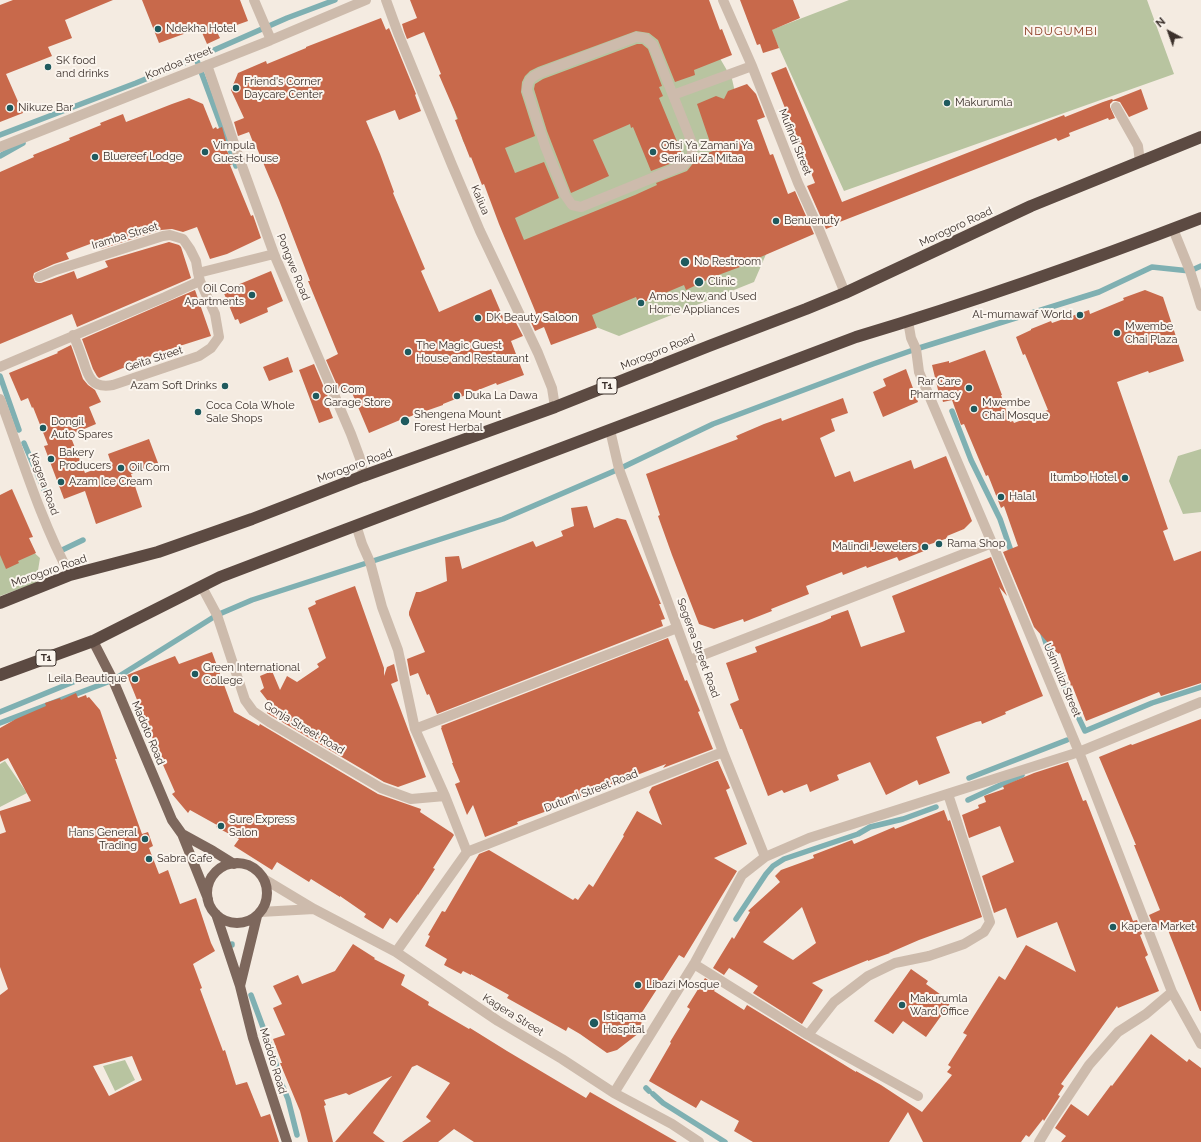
<!DOCTYPE html>
<style>
body{margin:0}
#map{position:relative;width:1201px;height:1142px;overflow:hidden;background:#f4ebe1;font-family:Raleway,sans-serif}
canvas{display:block}
.north{position:absolute;left:1149px;top:12px;width:40px;height:40px;-webkit-text-stroke:3px #fbf5ee;paint-order:stroke;rotate:319deg;font-size:11px;font-weight:700;line-height:16px;text-align:center;color:#3b302b}
.north::after{content:'';display:block;margin:auto;width:14px;height:18px;background:#3b302b;clip-path:polygon(50% 0,100% 100%,50% 72%,0 100%)}
</style>
<div id="map">
<canvas width="1201" height="1142"></canvas>
<div class="north">N</div>
</div>
<script>
const context = document.querySelector('canvas').getContext('2d');
context.lineJoin = 'round';
function fillPath(path, color) {
  context.fillStyle = color;
  context.fill(path, 'evenodd');
}
function strokePath(path, color, width, dash) {
  context.strokeStyle = color;
  context.lineWidth = width;
  context.lineCap = dash ? 'butt' : 'round';
  context.setLineDash(dash || []);
  context.stroke(path);
}
function write(font, color, halo, rows, align = 'center') {
  context.font = font + ' Raleway,sans-serif';
  context.lineWidth = 4;
  context.setLineDash([]);
  context.textBaseline = 'middle';
  context.strokeStyle = halo;
  context.fillStyle = color;
  for (const [text, x, y, turn = 0] of rows) {
    context.save();
    context.translate(x, y);
    context.rotate((+turn || 0) * Math.PI / 180);
    context.textAlign = isNaN(turn) ? turn : align;
    if (halo) context.strokeText(text, 0, 0);
    context.fillText(text, 0, 0);
    context.restore();
  }
}
const green = new Path2D(`
 M686,0L732,79L770,245L754,282L619,336L563,314L463,141L446,79Z
 M849,0H1147L1174,74L844,191L771,30Z
 M1201,449V512L1183,514L1169,481L1178,456Z
 M0,528L17,537L40,558L36,583L0,596Z
 M5,761L27,793L0,807V764Z
 M125,1060L135,1080L115,1091L103,1066Z`);
const stream = new Path2D(`
 M196,58L236,166
 M0,135L136,83L196,58L287,18L335,0
 M0,156L23,143
 M0,376L19,430
 M952,411L971,460L1000,519L1012,554
 M24,443L48,499L52,504
 M58,552L83,540
 M1043,634L1052,662L1085,731L1152,703L1201,687
 M0,712L78,680L82,678
 M0,723L113,680L217,615L252,600L503,519L619,469L713,424L873,364L916,349L1099,292L1152,267L1190,271L1201,266
 M969,778L1067,740
 M968,800L1022,775
 M736,919L766,874L773,866L784,859L858,834L870,827L903,819L936,807
 M232,944V945
 M251,995L267,1038L276,1064L279,1078L288,1099L297,1135
 M646,1088L649,1091
 M653,1094L663,1103L725,1142`);
const building = new Path2D(`
 M13,0H113L65,20L72,38L48,47L52,56L6,74L23,113L0,122V5Z
 M142,0H240L248,21L217,32L220,38L207,44L200,28L159,43Z
 M410,0H709L720,30L722,29L732,55L694,70L695,75L675,82L658,40L649,33L636,31L538,67L530,71L525,76L522,82L521,92L535,136L505,148L515,173L544,162L559,198L515,218L524,240L635,195L657,185L656,183L687,171L698,157L713,151L697,104L716,96L724,99L728,91L747,84L756,94L765,117L757,120L770,155L773,154L788,194L795,191L814,234L756,259V261L713,277L686,290L684,285L639,304L636,297L592,315L597,328L551,345L544,327L535,331L528,316L536,313L499,224L484,184L482,185L471,157L470,158L455,120L458,119L439,75L441,74L424,32L407,39L404,31L402,24L417,18Z
 M740,0H793L800,18L772,30L779,48L763,53L760,44L757,45Z
 M381,18L386,30L389,28L416,94L415,95L421,111L399,120L395,110L366,121L380,154L394,192L393,193L425,269L421,271L439,312L491,289L506,324L515,321L523,336L511,341L524,375L497,385L496,383L443,404V405L400,420L369,433L350,388L340,392L326,360L338,354L308,281H310L279,200L256,146L255,147L249,132L238,136L234,122L244,118L231,90L238,73L266,61L267,64L306,48V47Z
 M637,44H642L648,49L662,86L659,87L663,96L659,98L683,156L680,160L651,171L633,127L631,128L630,124L593,140L609,176L571,193L547,131L534,89L535,84L543,79Z
 M786,67L842,202L1064,115L1065,117L1103,102L1112,99L1113,100L1141,89L1148,109L1129,117L1120,102L1116,101H1113L1110,104V107L1115,118L1109,120L1108,118L1069,133L1070,136L1058,141L1056,138L837,223L838,224L826,229L807,186L815,183L771,73Z
 M189,98L203,104L213,129L216,127L217,129L222,127L226,141L223,142L233,164L230,165L251,216L253,215L261,238L227,254L210,259L197,227L183,232L172,229L161,230L101,249L98,241L66,253L69,259L54,264L34,273L33,277L35,282L38,283H41L74,271L77,279L108,267L105,261L169,242L179,245L181,247L191,278L77,327L72,314L0,344V172L34,157L33,155L70,140L69,138L101,125L100,123L123,114L126,122L172,104Z
 M271,271L283,301L267,308L268,312L240,324L238,319L235,320L223,291Z
 M195,290L211,336L164,351L99,378L97,376L93,369L82,339Z
 M1145,290L1163,297L1184,361L1149,373L1148,371L1117,382L1168,529L1163,531L1174,561L1201,551V683L1161,696L1159,692L1086,721L1072,685L1071,686L1060,653L1058,654L1034,627L1003,552L1018,546L1004,506L1001,508L988,475L986,476L964,424L961,425L952,400L943,402L941,393L939,394L932,365L949,361V363L985,350L1002,395H1001L1010,422L1013,421L1014,423L1048,410L1025,354L1023,355L1016,337L1031,330V329L1051,321L1052,323L1089,310L1090,314L1124,300L1123,298Z
 M71,345L83,379L88,385L95,390L101,402L89,407L96,424L70,435L85,473L111,463L108,454L149,439L158,463L131,474L142,507L96,524L85,491L64,499L44,446L48,445L33,407L32,408L28,398L21,401L9,373L58,353L57,352Z
 M288,357L293,372L269,381L263,367Z
 M314,364L328,397L325,398L333,418L319,423L299,370Z
 M906,369L918,402L883,417L873,392L886,386L883,379Z
 M843,398L848,413L831,419L835,431L820,438L835,477L850,471L854,482L911,460L914,469L946,456L972,521L964,529L947,536L948,538L922,547L924,551L899,561L897,557L867,568L866,566L843,575L842,572L806,586L809,594L771,609L772,611L744,622L743,619L714,629L699,624L672,555L658,516L660,515L646,474L738,439L736,436L764,424L781,418L782,421Z
 M12,489L33,537L29,538L36,553L18,561L19,563L6,569L0,555V495Z
 M587,506L594,528L617,518L626,520L661,604H659L665,619L661,620L663,626L437,714L429,694L427,695L418,673L410,676L407,659L425,652L409,615V612L416,592H420L447,581L445,557L459,556L462,569L533,541L536,547L563,536L561,531L574,526L571,508Z
 M991,557L1007,596L999,587L1043,696L1005,712L1006,714L982,724L981,721L976,722L936,737L950,773L919,785L917,780L886,795L870,762L837,775L839,780L810,792L807,784L784,793L782,790L768,796L742,729H740L730,704L739,700L726,663L757,652L755,647L822,622L831,618V616L848,610L861,647L905,632L892,596Z
 M355,586L384,668V676L387,667L394,664L398,681L391,684L426,777L398,787L384,782L267,713L271,705L260,691L264,688L260,676L272,671L280,690L287,676L297,682L319,667L317,664L326,658L308,608L316,604L315,601Z
 M668,638L685,681L687,680L700,711L698,712L713,749L663,768L666,764L629,778L558,807L517,822L518,824L485,837L473,805L467,815L455,784L460,782L452,763H453L441,728L442,727L441,726Z
 M212,652L234,712L259,726L260,724L378,794L421,809L420,812L452,833L454,835L433,868L435,869L418,895V894L397,923L390,918L383,929L364,917L366,914L340,896V897L311,879L309,882L277,862L272,870L234,846L239,839L216,827L217,825L190,810L188,813L172,794L175,792L160,758L158,759L152,743L154,742L127,675L175,656L179,664Z
 M76,693L78,698L86,695L87,698L89,697L100,710L117,759H115L142,834L148,832L153,846L149,848L159,874L168,870L180,904L196,898L211,943L215,951L193,964L202,988L200,989L223,1051L225,1050L236,1085L247,1082L261,1117L270,1114L279,1142H0V995L8,989L0,967V834L6,832L0,814V811L31,801L8,758L0,762V728L16,719L46,706L45,703L60,698L61,700ZM132,1056L142,1080L109,1096L93,1066Z
 M1201,719V1011H1200L1166,925L1155,929L1149,915L1160,910L1134,845H1136L1099,757L1131,744L1132,745Z
 M717,761H718L730,788L726,790L747,844L714,858L737,871L684,958L679,955L637,1020L644,1024L639,1033L617,1050L607,1053L580,1034L568,1027L566,1031L507,998L509,995L471,974V975L463,971L461,974L444,965L447,959L425,946L430,936L428,935L442,911L445,912L479,854L489,850L573,900L575,898L578,900L589,884L593,887L624,836L623,835L637,811L662,825L649,792L652,787Z
 M1068,762L1083,801L1086,800L1133,921L1137,920L1142,934L1140,935L1148,955L1145,957L1159,991L1118,1008L1117,1006L1061,1084L1064,1086L1058,1095L1060,1096L1044,1121L1043,1119L1029,1137L1026,1135L1021,1142H923L908,1112L889,1142H753L734,1131L739,1121L701,1100L696,1108L649,1081L671,1043L670,1042L690,1009L687,1007L705,978L717,986L714,991L744,1010L747,1005L809,1043L856,1072V1071L881,1085L922,1112L952,1075L947,1072L951,1067L948,1065L967,1035L963,1033L999,976L1005,980L1026,945L1076,972L1057,922L1017,938L1006,908L994,913L982,876L1014,862L1000,826L969,838L962,815L979,808L978,805L986,802L984,796L1004,789L1003,786L1034,773Z
 M944,810L948,821L950,820L982,917L919,940L889,953H890L868,961V960L812,983L823,990L802,1024L753,993L758,986L742,976L729,968L724,975L713,968L732,937L734,939L750,912L748,911L780,882L775,876L781,870L814,858L813,855L852,840L854,844L894,827L895,829ZM802,907L816,943L793,960L763,942Z
 M353,944L375,958L374,959L405,975L401,985L429,1002L428,1005L469,1029L470,1028L507,1051L586,1098L590,1092L677,1142H474L454,1129L438,1142H402L431,1121L426,1117L450,1083L417,1065L412,1067L373,1133L385,1142H335L392,1076L349,1095L346,1093L324,1100L326,1105L324,1106L333,1142H308L300,1111L280,1063H282L273,1039L285,1035L273,1008L282,1004L273,986L298,975L302,984L335,971Z
 M911,969L928,981L926,984L951,1002L926,1037L903,1021L893,1034L874,1021Z
 M1151,1034L1187,1062L1189,1059L1201,1068V1142H1061L1066,1136L1055,1128L1071,1104L1088,1116L1111,1085L1112,1086Z`);
const minor = new Path2D(`
 M254,0L271,40
 M386,0L398,33L452,165L480,231L538,353L552,388L555,407
 M723,0L752,66L798,183L818,227L845,293
 M636,37L645,38L653,45L692,143V155L684,165L581,207L572,205L565,195L545,146L527,90C528,80 531,77 540,73Z
 M207,65L237,152L274,254L351,434L361,461L363,476
 M673,95L752,66
 M1116,107L1138,146L1140,162
 M0,147L271,40L366,0
 M1173,229L1190,271L1201,306
 M198,273L274,254
 M39,277L56,270L163,236L170,235L183,239L190,249L196,261L198,273L200,281L215,314L219,337L211,348L199,356L113,385C92,389 88,377 83,360C80,351 77,343 73,335
 M908,321L911,338L916,349L919,372L992,543L1079,752L1172,992L1201,1044
 M0,367L165,297L200,281
 M0,399C22,458 40,519 70,575
 M610,430L619,469L723,752L765,857
 M356,525L362,544L370,562L382,607L398,650L415,729L445,796L467,852
 M202,587L217,615L245,700L253,711L269,722L381,788L411,799L445,796
 M690,660L992,543
 M415,729L677,628
 M467,852L723,752
 M264,879L314,909L396,952L498,1021L562,1059L614,1093L672,1124L699,1142
 M260,912L314,909
 M396,952L467,852
 M694,964L808,1035L918,1096
 M808,1035L834,1002L868,976L895,963L929,956L964,944L984,932L990,922L948,794
 M614,1093L694,964L742,875L765,857L809,838L1079,752L1201,702
 M1039,1142L1051,1122L1089,1065L1118,1032L1146,1014L1172,992`);
const major = new Path2D(`
 M93,641L113,680L172,820L182,834L208,899
 M182,834L213,851L234,864
 M207 893a30 30 0 1 1 60 0a30 30 0 1 1-60 0Z
 M216,914L240,986L253,1038L287,1142
 M240,986L257,916`);
const highway = new Path2D(`
 M0,603L70,575L158,552L252,519L363,476L555,407L709,346L806,309L845,293L1031,206L1201,137
 M0,675L93,641L220,577L262,561L856,337C972,302 1087,262 1201,218`);
const markers = [
 [158,29,4,"#1f5a5e"],
 [48,67,4,"#1f5a5e"],
 [236,88,4,"#1f5a5e"],
 [947,103,4,"#1f5a5e"],
 [10,108,4,"#1f5a5e"],
 [205,152,4,"#1f5a5e"],
 [653,152,4,"#1f5a5e"],
 [95,157,4,"#1f5a5e"],
 [776,221,4,"#1f5a5e"],
 [685,262,5,"#1f5a5e"],
 [699,282,5,"#1f5a5e"],
 [252,295,4,"#1f5a5e"],
 [641,303,4,"#1f5a5e"],
 [1080,315,4,"#1f5a5e"],
 [478,318,4,"#1f5a5e"],
 [1117,333,4,"#1f5a5e"],
 [408,352,4,"#1f5a5e"],
 [225,386,4,"#1f5a5e"],
 [969,388,4,"#1f5a5e"],
 [316,396,4,"#1f5a5e"],
 [457,396,4,"#1f5a5e"],
 [974,409,4,"#1f5a5e"],
 [198,412,4,"#1f5a5e"],
 [405,421,5,"#1f5a5e"],
 [43,428,4,"#1f5a5e"],
 [51,459,4,"#1f5a5e"],
 [121,468,4,"#1f5a5e"],
 [1125,478,4,"#1f5a5e"],
 [61,482,4,"#1f5a5e"],
 [1001,497,4,"#1f5a5e"],
 [939,544,4,"#1f5a5e"],
 [925,547,4,"#1f5a5e"],
 [195,674,4,"#1f5a5e"],
 [135,679,4,"#1f5a5e"],
 [221,826,4,"#1f5a5e"],
 [145,839,4,"#1f5a5e"],
 [149,859,4,"#1f5a5e"],
 [1113,927,4,"#1f5a5e"],
 [638,985,4,"#1f5a5e"],
 [902,1005,4,"#1f5a5e"],
 [594,1023,5,"#1f5a5e"]
];
const shields = [
 [607,386,20],
 [46,658,20]
];
const shieldNames = [
 ["T1",607,386],
 ["T1",46,658]
];
const poiNames = [
 ["Ndekha Hotel",166,29],
 ["SK food",56,61],
 ["and drinks",56,74],
 ["Friend's Corner",244,82],
 ["Daycare Center",244,95],
 ["Makurumla",955,103],
 ["Nikuze Bar",18,108],
 ["Vimpula",213,146],
 ["Guest House",213,159],
 ["Ofisi Ya Zamani Ya",661,146],
 ["Serikali Za Mitaa",661,159],
 ["Bluereef Lodge",103,157],
 ["Benuenuty",784,221],
 ["No Restroom",694,262],
 ["Clinic",708,282],
 ["Oil Com",244,289,"right"],
 ["Apartments",244,302,"right"],
 ["Amos New and Used",649,297],
 ["Home Appliances",649,310],
 ["Al-mumawaf World",1072,315,"right"],
 ["DK Beauty Saloon",486,318],
 ["Mwembe",1125,327],
 ["Chai Plaza",1125,340],
 ["The Magic Guest",416,346],
 ["House and Restaurant",416,359],
 ["Rar Care",961,382,"right"],
 ["Pharmacy",961,395,"right"],
 ["Azam Soft Drinks",217,386,"right"],
 ["Oil Com",324,390],
 ["Garage Store",324,403],
 ["Duka La Dawa",465,396],
 ["Mwembe",982,403],
 ["Chai Mosque",982,416],
 ["Coca Cola Whole",206,406],
 ["Sale Shops",206,419],
 ["Shengena Mount",414,415],
 ["Forest Herbal",414,428],
 ["Dongil",51,422],
 ["Auto Spares",51,435],
 ["Bakery",59,453],
 ["Producers",59,466],
 ["Oil Com",129,468],
 ["Itumbo Hotel",1117,478,"right"],
 ["Azam Ice Cream",69,482],
 ["Halal",1009,497],
 ["Rama Shop",947,544],
 ["Malindi Jewelers",917,547,"right"],
 ["Green International",203,668],
 ["College",203,681],
 ["Leila Beautique",127,679,"right"],
 ["Sure Express",229,820],
 ["Salon",229,833],
 ["Hans General",137,833,"right"],
 ["Trading",137,846,"right"],
 ["Sabra Cafe",157,859],
 ["Kapera Market",1121,927],
 ["Libazi Mosque",646,985],
 ["Makurumla",910,999],
 ["Ward Office",910,1012],
 ["Istiqama",603,1017],
 ["Hospital",603,1030]
];
const streetNames = [
 ["Kondoa street",179,63,-22],
 ["Mufindi Street",795,142,68],
 ["Kaliua",480,200,67],
 ["Morogoro Road",956,227,-25],
 ["Iramba Street",125,236,-17],
 ["Pongwe Road",293,267,68],
 ["Morogoro Road",658,352,-22],
 ["Geita Street",154,359,-18],
 ["Morogoro Road",355,466,-20],
 ["Kagera Road",44,484,70],
 ["Morogoro Road",49,571,-19],
 ["Segerea Street Road",698,648,70],
 ["Usimulizi Street",1062,680,67],
 ["Gonja Street Road",304,728,31],
 ["Madoto Road",148,733,67],
 ["Dutumi Street Road",591,791,-21],
 ["Kagera Street",513,1015,32],
 ["Madoto Road",273,1061,73]
];
const neighbourhoodNames = [
 ["NDUGUMBI",1061,31]
];
fillPath(green, '#b8c4a0');
strokePath(stream, '#7fb0b2', 5.5);
fillPath(building, '#c8694b');
strokePath(minor, '#cdbbac', 10);
strokePath(major, '#7d675c', 10);
strokePath(highway, '#5c4a42', 12);
for (const [x, y, r, color] of markers) {
  const dot = new Path2D();
  dot.arc(x, y, r, 0, 2 * Math.PI);
  context.fillStyle = color;
  context.fill(dot);
  strokePath(dot, '#fbf5ee', 1.5);
}
for (const [x, y, w] of shields) {
  const box = new Path2D();
  box.roundRect(x - w / 2, y - 8, w, 16, 3);
  context.fillStyle = '#fbf5ee';
  context.fill(box);
  strokePath(box, '#3b302b', 1);
}
write('bold 10px', '#3b302b', null, shieldNames);
write('11px', '#3b302b', '#fbf5ee', poiNames, 'left');
write('11px', '#3b302b', '#fbf5ee', streetNames);
context.letterSpacing = '1px';
write('12px', '#8c3b22', '#fbf5ee', neighbourhoodNames);
context.letterSpacing = '0px';
</script>
